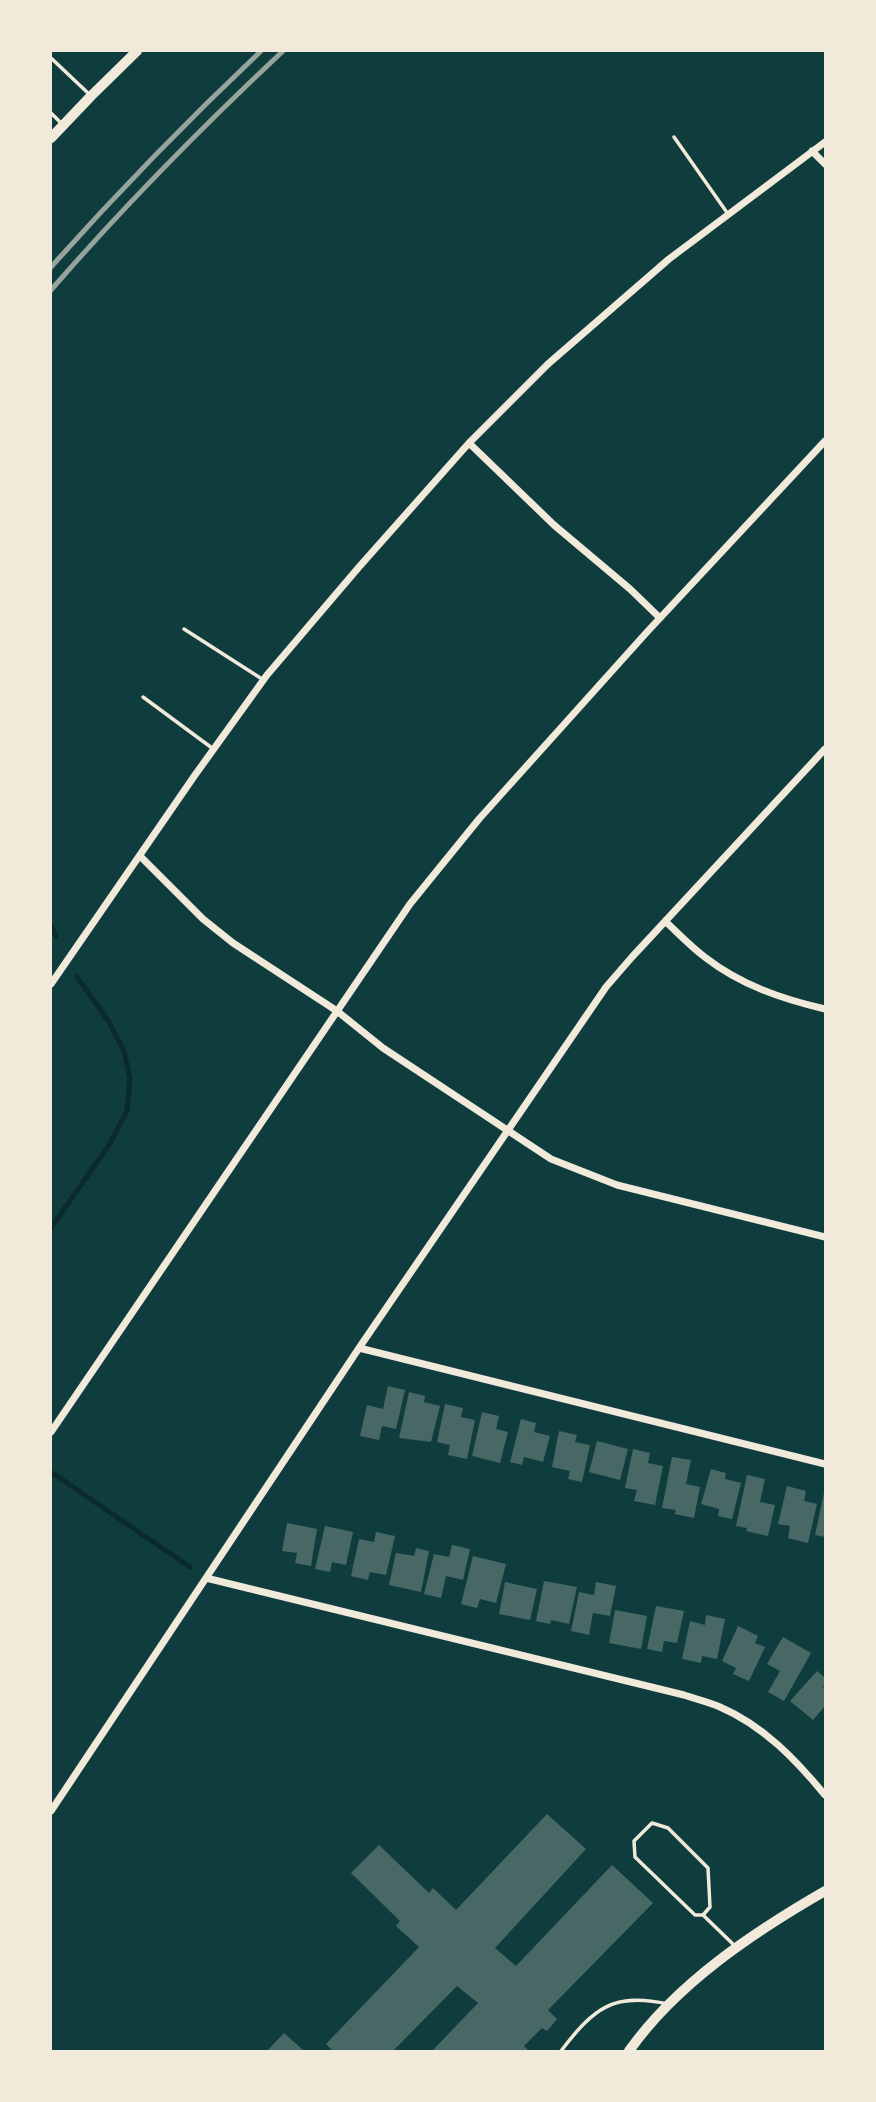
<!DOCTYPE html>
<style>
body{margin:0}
#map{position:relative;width:876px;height:2102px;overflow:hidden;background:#0f3d3e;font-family:Poppins,sans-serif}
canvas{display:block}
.frame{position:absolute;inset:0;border:52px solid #f1e9da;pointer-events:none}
</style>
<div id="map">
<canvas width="876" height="2102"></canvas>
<div class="frame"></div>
</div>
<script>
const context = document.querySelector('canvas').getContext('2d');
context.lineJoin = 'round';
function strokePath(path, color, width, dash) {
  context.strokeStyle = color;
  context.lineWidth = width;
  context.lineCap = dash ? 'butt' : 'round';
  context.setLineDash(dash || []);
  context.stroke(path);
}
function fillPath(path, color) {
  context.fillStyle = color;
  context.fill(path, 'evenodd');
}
const stream = new Path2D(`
 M51,926L56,936
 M51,1228L109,1145L127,1111L130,1079L124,1051L109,1022L77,977
 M51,1472L190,1567`);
const building = new Path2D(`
 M388,1386L405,1390L396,1429L382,1426L379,1440L360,1436L367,1405L383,1409Z
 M409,1392L425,1396L424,1402L440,1406L431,1442L399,1438Z
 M445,1404L463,1408L461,1417L475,1420L467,1459L448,1455L450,1445L437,1442Z
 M482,1412L499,1416L496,1429L508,1432L500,1463L472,1456Z
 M521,1419L536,1423L534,1432L550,1436L543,1462L524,1457L522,1465L510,1462Z
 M559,1431L577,1435L575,1442L590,1445L582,1482L568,1479L570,1471L552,1467Z
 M597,1441L628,1449L620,1480L589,1472Z
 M633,1449L650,1453L648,1463L663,1466L655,1505L634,1501L637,1490L625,1488Z
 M672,1457L691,1460L686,1484L700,1487L694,1518L675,1514L676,1510L662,1508Z
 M711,1469L726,1473L725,1479L741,1483L732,1519L718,1516L719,1509L701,1504Z
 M747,1475L765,1479L760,1502L775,1505L768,1536L746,1531L747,1528L736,1526Z
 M787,1486L806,1491L804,1501L817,1504L808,1543L788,1538L790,1526L778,1524Z
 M824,1493H825V1537L815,1535Z
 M287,1523L317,1529L311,1566L295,1563L297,1553L282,1551Z
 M325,1526L353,1532L346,1565L332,1562L330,1572L315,1569Z
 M376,1532L395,1536L386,1575L370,1572L368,1580L351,1576L359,1539L374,1542Z
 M452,1545L470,1549L463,1580L446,1576L441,1598L424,1594L434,1554L449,1557Z
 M416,1548L429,1551L421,1592L389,1585L396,1553L414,1556Z
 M473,1556L506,1564L496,1603L480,1599L477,1608L461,1604Z
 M544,1581L577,1587L569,1624L551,1620L550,1624L536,1621Z
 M505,1582L537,1589L530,1620L499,1614Z
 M596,1582L616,1586L610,1616L593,1613L589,1635L571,1631L579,1592L594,1595Z
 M656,1606L684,1611L677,1643L664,1641L662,1652L647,1649Z
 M615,1610L647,1616L641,1649L609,1643Z
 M706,1615L725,1619L717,1659L702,1656L701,1663L682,1659L690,1621L705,1625Z
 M738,1626L758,1636L755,1643L765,1647L749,1681L733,1674L736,1668L722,1661Z
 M783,1637L811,1653L784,1701L768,1692L780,1671L767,1664Z
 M817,1671L825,1678V1685L823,1687L825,1689V1706L813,1720L790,1701Z
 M547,1814L586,1849L495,1948L516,1966L612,1865L653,1903L548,2010L557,2019L547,2031L542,2028L524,2046L529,2051H432L478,2003L457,1986L393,2051H333L326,2044L419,1947L396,1926L400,1921L351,1873L379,1845L429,1893L433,1888L456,1910Z
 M284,2033L304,2051H267Z`);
const service = new Path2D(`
 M51,58L89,94
 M51,113L62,124
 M674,137L728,214
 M184,629L262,679
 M143,697L212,748
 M703,1915L710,1907L708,1868L668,1828L652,1823L634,1841L635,1857L695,1915H703L736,1947
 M561,2051C594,2008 613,1992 668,2004`);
const minor = new Path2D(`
 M812,151L825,164
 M469,443L554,525L630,589L660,618
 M140,856L203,919L233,943L337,1011L383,1048L551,1159L617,1185L825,1237
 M665,921C678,933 691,947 706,958C741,985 782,999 825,1009
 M51,984L195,775L267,675L359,567L469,443L548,364L669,259L825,142
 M359,1348L825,1464
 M51,1432L410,904L479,819L647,632L825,441
 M206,1578L684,1695C696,1699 709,1702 720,1707C764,1726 796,1760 825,1795
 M51,1811L359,1348L606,987L632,957L825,749`);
const tertiary = new Path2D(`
 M629,2051C677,1983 754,1932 825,1891`);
const secondary = new Path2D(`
 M51,138L91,96L137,51`);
const rail = new Path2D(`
 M51,267C118,192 188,120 261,51
 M51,290C124,206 202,127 283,51`);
strokePath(stream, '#0a2a2b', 5);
fillPath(building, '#486865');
strokePath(service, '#f1e9da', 3.5);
strokePath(minor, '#f1e9da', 7);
strokePath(tertiary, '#f1e9da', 10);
strokePath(secondary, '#f1e9da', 10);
strokePath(rail, '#97a49c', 5);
</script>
